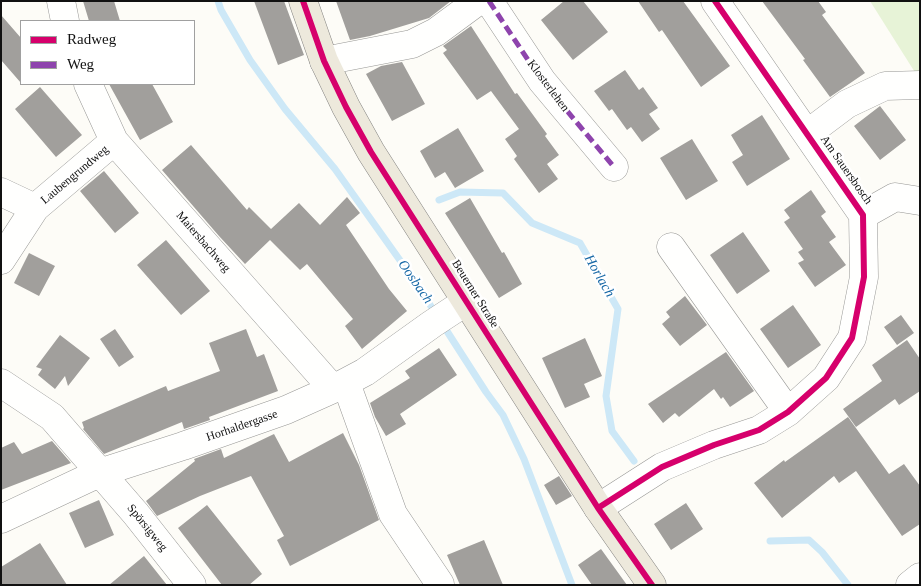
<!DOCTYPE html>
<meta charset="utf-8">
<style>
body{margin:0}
#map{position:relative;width:921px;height:586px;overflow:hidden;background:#fdfcf7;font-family:Georgia,serif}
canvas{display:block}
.frame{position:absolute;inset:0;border:2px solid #111;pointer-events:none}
.legend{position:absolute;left:20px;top:20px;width:175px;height:65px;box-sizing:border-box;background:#fff;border:1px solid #a0a0a0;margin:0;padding:6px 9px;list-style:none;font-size:15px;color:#111}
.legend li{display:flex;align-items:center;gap:10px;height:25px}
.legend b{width:25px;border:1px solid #a0a0a0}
</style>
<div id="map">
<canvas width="921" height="586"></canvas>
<div class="frame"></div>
<ul class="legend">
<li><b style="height:6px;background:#d6006c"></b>Radweg</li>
<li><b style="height:6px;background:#8e44ad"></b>Weg</li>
</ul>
</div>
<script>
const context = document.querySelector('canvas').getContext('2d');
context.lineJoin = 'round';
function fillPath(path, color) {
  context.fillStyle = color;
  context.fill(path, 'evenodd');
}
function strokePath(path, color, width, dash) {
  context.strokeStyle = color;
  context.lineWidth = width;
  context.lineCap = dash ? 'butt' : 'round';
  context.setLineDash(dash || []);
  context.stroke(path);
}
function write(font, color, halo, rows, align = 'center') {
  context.font = font + ' Georgia,serif';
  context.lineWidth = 5;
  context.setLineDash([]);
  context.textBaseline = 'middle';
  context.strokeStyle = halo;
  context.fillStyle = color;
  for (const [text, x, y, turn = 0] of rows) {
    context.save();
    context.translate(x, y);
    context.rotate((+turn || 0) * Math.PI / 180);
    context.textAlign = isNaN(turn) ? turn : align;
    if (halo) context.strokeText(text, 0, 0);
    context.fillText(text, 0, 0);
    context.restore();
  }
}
const green = new Path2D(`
 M870,1H920V75L916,74Z`);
const stream = new Path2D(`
 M218,1L221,10L250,60L285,109L335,169L419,287L437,316
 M439,200L460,192L503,193L532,223L580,243L618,309L606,396L612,431L634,461
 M443,325L486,392L503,415L524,459L572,585
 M770,541L809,540L822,552L848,585`);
const building = new Path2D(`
 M83,1H114L120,21H89Z
 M254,1H284L304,55L278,65Z
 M336,1H451L429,18L370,36L350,40Z
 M564,1H583L608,32L573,60L541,20Z
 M638,1H683L730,66L701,87L662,30L659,32Z
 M762,1H818L826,12L822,15L865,73L830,97L803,60L805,59Z
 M1,15L21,38V83L1,60Z
 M471,26L515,94L517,93L547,134L545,136L559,155L547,164L558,179L539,193L514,159L517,156L505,139L519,129L491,91L477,100L443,53L447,50L443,46Z
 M402,62L425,104L392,121L366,74L381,66Z
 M625,70L639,90L643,87L658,108L649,114L660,129L642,142L631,127L627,130L612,109L609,111L594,91Z
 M109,84H152L173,122L140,140Z
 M40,87L82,135L56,157L15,109Z
 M880,106L906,140L880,160L854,126Z
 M762,115L790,159L747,186L732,162L743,155L731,135Z
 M458,128L484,171L455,188L445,172L435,178L420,151Z
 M692,139L718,181L686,200L660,158Z
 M191,145L247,210L249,207L271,229L299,203L320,225L347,197L360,213L346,225L389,289L407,311L362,349L345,326L353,319L307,264L300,270L270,240L245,264L219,236L162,170Z
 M104,171L139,213L115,233L80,191Z
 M811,190L826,212L821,216L836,237L829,242L846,265L815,287L798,263L804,260L798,252L803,249L784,222L790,218L784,210Z
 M470,198L502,253L504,252L522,284L499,298L445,213Z
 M743,232L770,271L737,294L710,255Z
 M166,240L210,291L181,315L137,265Z
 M29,253L55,266L39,296L14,283Z
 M685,296L707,325L680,346L662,324L670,317L666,312Z
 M793,305L821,345L788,368L760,329Z
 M901,315L914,333L897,345L884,327Z
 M115,329L134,357L119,367L100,339Z
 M246,329L257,357L264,354L278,391L209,417L210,420L184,429L182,422L104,454L83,429L84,428L82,422L166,386L168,391L220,371L209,343Z
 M60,335L90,358L68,386L65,376L55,389L38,375L42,369L36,367Z
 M585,338L602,376L584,384L590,397L565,408L542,358Z
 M907,340L920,359V391L899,405L895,399L856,427L843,409L882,381L872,365Z
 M439,348L457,375L400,414L406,424L386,436L375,417L370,403L410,378L405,371Z
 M726,352L754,391L730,407L723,397L721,399L714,389L679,417L675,413L663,423L648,404Z
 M848,417L889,474L904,464L920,486V524L902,536L856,471L839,483L834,476L782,518L754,483L784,460L785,462Z
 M343,433L359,465L379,520L290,566L277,540L284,536L251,476L200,496L157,516L146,501L195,461L194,459L221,449L224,458L274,434L289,462Z
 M52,441L71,463L1,490V448L14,442L22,454Z
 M559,476L572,496L556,505L544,485Z
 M99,500L114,535L85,548L69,513Z
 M686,503L703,529L671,550L654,524Z
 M207,505L262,574L249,585H222L178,528Z
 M484,540L503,585H460L447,555Z
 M40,543L67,585H1V567Z
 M601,549L627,585H592L578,565Z
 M144,556L167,585H109Z`);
const minor = new Path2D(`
 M61,1L65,21
 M489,1L542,81L614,167
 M324,61L412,44L436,32L478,1
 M88,84L114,141L333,389
 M807,134L847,104L885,86L920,85
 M1,192L35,208
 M863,215L895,197L920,201
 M671,247L788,412
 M1,260L35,208L114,141
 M1,383L52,417L136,514L192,585
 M346,383L393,514L440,584
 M598,508L662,467L714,445L759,430L788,412L826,378L852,338L864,277L863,215L715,1
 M1,519L99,473L183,446L286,410L333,389L365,372L432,324L467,301
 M910,585L920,577`);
const major = new Path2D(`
 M303,1L324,61L346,107L371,152L598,508L652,585`);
const quiet = new Path2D(`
 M489,1L542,81L614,167`);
const cycleway = new Path2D(`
 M303,1L324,61L346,107L371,152L598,508L652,585
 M598,508L662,467L714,445L759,430L788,412L826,378L852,338L864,277L863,215L715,1`);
const streetNames = [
 ["Klosterlehen",548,86,53],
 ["Am Sauersbosch",846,170,55],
 ["Laubengrundweg",75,175,-40],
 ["Maiersbachweg",203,242,49],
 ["Beuerner Straße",475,294,58],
 ["Horhaldergasse",242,426,-19],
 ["Spörsigweg",147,528,51]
];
const waterNames = [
 ["Horlach",599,276,60],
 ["Oosbach",415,282,55]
];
fillPath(green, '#e7f3d7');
strokePath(stream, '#cde8f7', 7);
fillPath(building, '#a19f9c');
strokePath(minor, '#979795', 29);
strokePath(major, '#858482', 29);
strokePath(minor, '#fffffe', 28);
strokePath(major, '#ede9dc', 28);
strokePath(quiet, '#8e44ad', 5, [10, 5]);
strokePath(cycleway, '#d6006c', 6);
write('12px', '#111', '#fff', streetNames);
write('italic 14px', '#1768a6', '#fff', waterNames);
</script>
